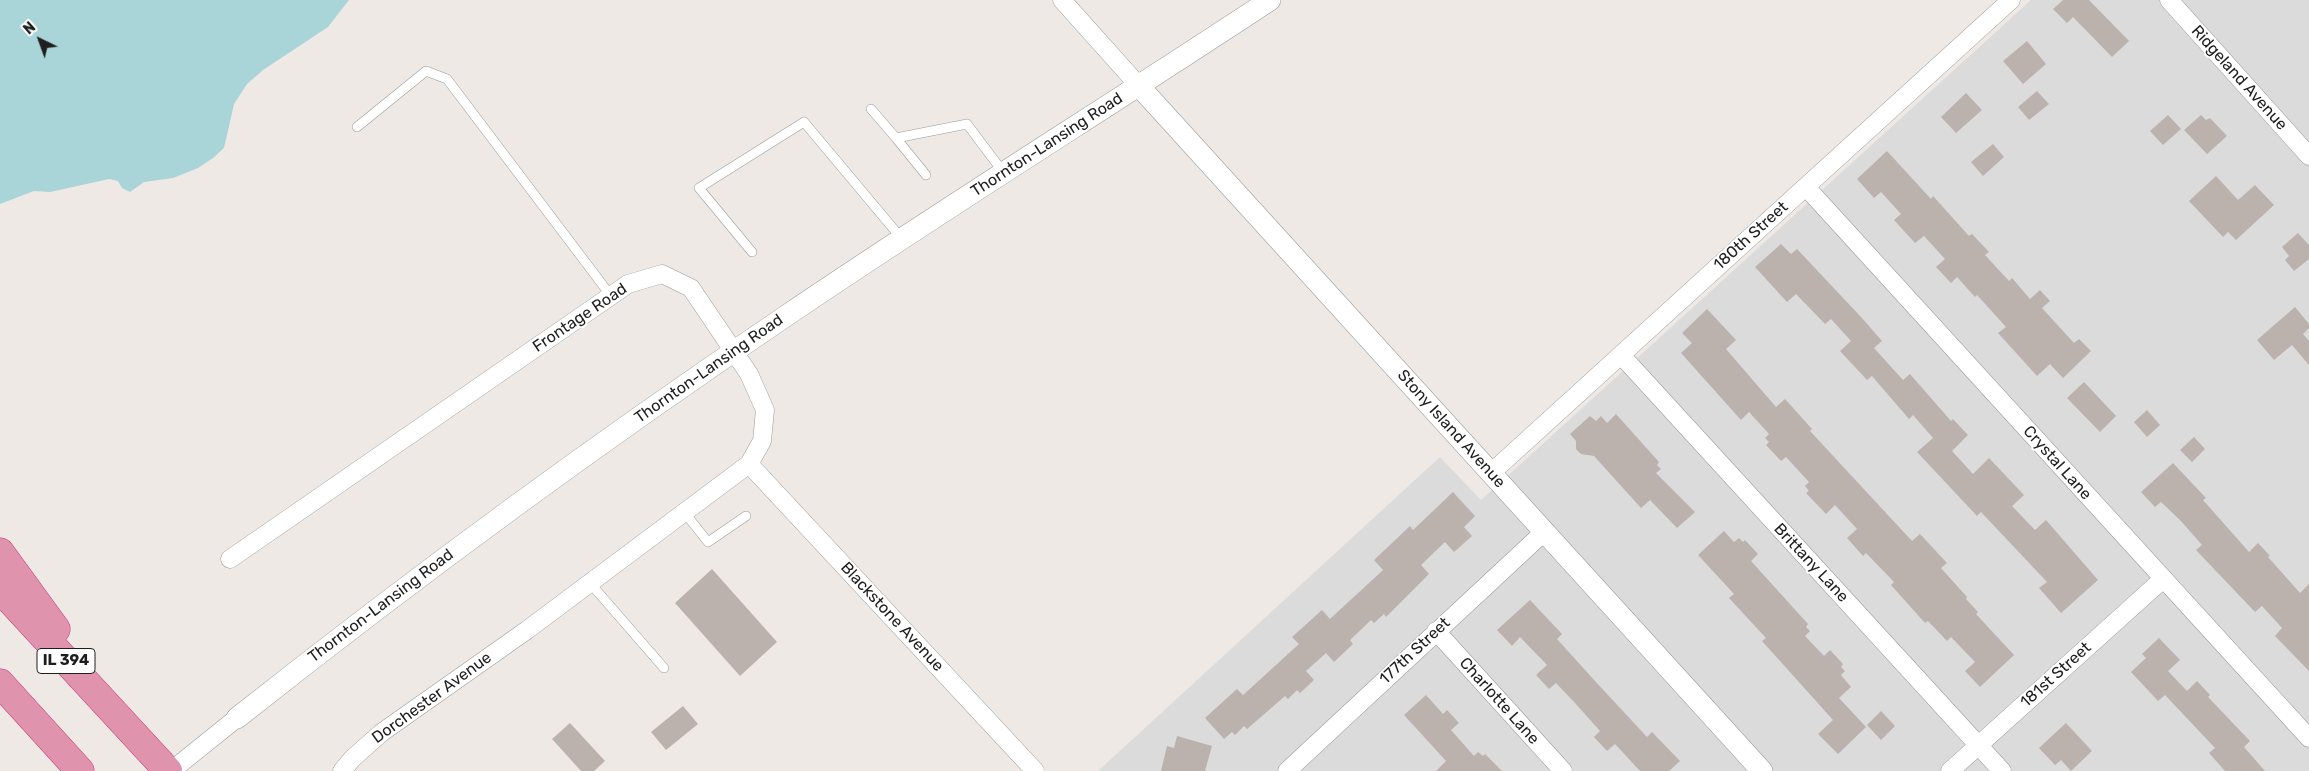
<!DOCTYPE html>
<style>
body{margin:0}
#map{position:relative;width:2309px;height:771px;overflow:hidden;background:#eee9e5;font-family:Rubik,sans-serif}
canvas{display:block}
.north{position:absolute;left:15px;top:15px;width:50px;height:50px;-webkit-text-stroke:4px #fff;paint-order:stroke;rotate:318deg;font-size:14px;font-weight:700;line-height:20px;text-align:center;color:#1e1e1e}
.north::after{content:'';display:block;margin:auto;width:18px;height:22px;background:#1e1e1e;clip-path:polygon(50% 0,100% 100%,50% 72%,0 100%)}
</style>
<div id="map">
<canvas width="2309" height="771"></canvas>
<div class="north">N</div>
</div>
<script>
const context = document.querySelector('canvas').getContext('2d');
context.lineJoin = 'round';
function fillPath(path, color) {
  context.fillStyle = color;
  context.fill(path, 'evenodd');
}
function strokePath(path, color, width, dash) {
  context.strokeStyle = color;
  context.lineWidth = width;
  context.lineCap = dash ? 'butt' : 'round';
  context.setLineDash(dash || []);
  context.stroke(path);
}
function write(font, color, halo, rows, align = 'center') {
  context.font = font + ' Rubik,sans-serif';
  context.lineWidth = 4;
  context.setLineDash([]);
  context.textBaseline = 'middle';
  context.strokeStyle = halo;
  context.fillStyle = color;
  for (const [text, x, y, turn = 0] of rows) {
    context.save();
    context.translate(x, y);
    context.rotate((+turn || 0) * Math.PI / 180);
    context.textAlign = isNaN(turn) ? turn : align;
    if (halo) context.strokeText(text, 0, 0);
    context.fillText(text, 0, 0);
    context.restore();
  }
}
const residential = new Path2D(`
 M2031,0H2309V771H1098L1440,457L1481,500Z`);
const water = new Path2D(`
 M0,0H349L328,27L263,70L247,84L234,104L224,148L213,158L198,168L173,178L144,182L130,192L122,188L118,181L109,179L50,192L34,191L0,204Z`);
const building = new Path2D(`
 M2063,0H2089L2129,41L2112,57L2073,17L2067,23L2053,9Z
 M2027,41L2046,64L2023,84L2003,61Z
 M2037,91L2049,104L2029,120L2018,107Z
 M1966,93L1982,110L1956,133L1941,117Z
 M2168,115L2181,129L2163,145L2150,131Z
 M2201,115L2206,120L2210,118L2227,136L2207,154L2184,130Z
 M1993,144L2004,157L1983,176L1971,162Z
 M1887,151L1931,199L1933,196L1969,236L1972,234L1989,252L1985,255L2009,281L2012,278L2030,299L2040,290L2050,301L2042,308L2074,343L2079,339L2091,351L2063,378L2050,364L2037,376L1998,333L2006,327L1977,295L1975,297L1957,277L1951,283L1936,267L1945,259L1924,236L1915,243L1894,220L1901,214L1881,192L1874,198L1857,179Z
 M2216,176L2238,200L2255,185L2274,205L2236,240L2228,232L2223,237L2189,201Z
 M2298,233L2309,245V259L2294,271L2285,260L2289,256L2282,247Z
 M1781,244L1791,254L1797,249L1861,317L1882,341L1874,348L1903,380L1910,374L1951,421L1953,419L1968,435L1952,451L1973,474L1989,458L2024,495L2012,506L2035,530L2046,520L2098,580L2061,613L2039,588L2047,582L1981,512L1977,516L1917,452L1933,438L1913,415L1909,419L1872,376L1867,380L1840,351L1851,341L1831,319L1825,324L1796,294L1787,302L1755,267Z
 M2295,307L2309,324V328L2303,334L2309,341V365L2292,345L2274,360L2257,340Z
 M1707,309L1736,340L1726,349L1776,407L1785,399L1812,429L1810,431L1912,541L1920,534L1947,563L1941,568L1967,597L1966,599L1978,612L1976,614L2014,655L1980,687L1965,671L1975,662L1951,637L1947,641L1928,621L1925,623L1891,585L1894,582L1866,553L1863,556L1847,538L1857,529L1835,505L1826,514L1806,493L1809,491L1805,486L1809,482L1786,457L1781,461L1766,445L1769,442L1765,438L1769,434L1749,412L1741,420L1681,353L1692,343L1682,333Z
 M2084,382L2116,416L2100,432L2067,398Z
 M2147,410L2160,425L2147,437L2134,422Z
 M1616,414L1659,462L1657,465L1661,469L1656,473L1695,512L1677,528L1650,500L1641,508L1594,456L1581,454L1576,449V441L1570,434L1590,416L1596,421L1601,416L1607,423Z
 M2194,437L2205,449L2192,462L2180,450Z
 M2173,463L2206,498L2203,500L2249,552L2258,543L2270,556L2268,557L2300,593L2309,584V671L2275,636L2282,628L2262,606L2255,612L2196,550L2202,545L2181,521L2161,502L2155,507L2141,492Z
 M1453,492L1475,516L1464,527L1472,536L1454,552L1445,542L1421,565L1429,574L1386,617L1384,614L1374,623L1371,620L1350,640L1353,644L1334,662L1326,653L1306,671L1314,680L1300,693L1297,690L1288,699L1285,696L1247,729L1244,726L1235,735L1232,732L1224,739L1205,718L1237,689L1243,695L1299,644L1292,637L1322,610L1330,619L1383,570L1374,560L1410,526L1413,530Z
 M1724,531L1734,542L1739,538L1743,542L1745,540L1758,554L1751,561L1808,624L1806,627L1810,631L1805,636L1824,656L1830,650L1843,664L1841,667L1845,671L1841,675L1851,687L1839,698L1866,727L1838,754L1818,734L1833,720L1762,641L1766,638L1729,598L1734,594L1698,555Z
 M712,569L777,642L740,676L675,603Z
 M1530,600L1562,634L1557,639L1595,681L1647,737L1652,732L1680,761L1669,771H1640L1615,744L1607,751L1594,737L1600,731L1575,703L1556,683L1549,689L1536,675L1547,665L1520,637L1512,646L1497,630Z
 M2159,638L2180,660L2168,671L2187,691L2197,681L2210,695L2208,697L2250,741L2244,747L2265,771H2225L2209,753L2215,748L2165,695L2158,701L2131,672L2146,658L2142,654Z
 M1426,695L1443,714L1447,710L1459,723L1451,730L1474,756L1478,752L1483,756L1485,754L1502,771H1436L1446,761L1404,715Z
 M683,706L698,724L666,750L651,732Z
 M1881,711L1895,726L1881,740L1867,725Z
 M570,723L605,761L594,771H581L552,739Z
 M2066,723L2092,751L2071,771L2061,760L2055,765L2039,748Z
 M1177,736L1212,746L1205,771H1161L1167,746L1174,748Z`);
const service = new Path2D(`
 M871,109L896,138L967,124L1003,172
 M357,127L426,71L447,79L611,296
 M896,138L926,175
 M752,252L699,188L804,122L902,239
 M684,512L708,542L746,516
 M590,583L664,668`);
const minor = new Path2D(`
 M1062,0L1139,86
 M2169,0L2309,156
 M1806,187L2309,738
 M1621,355L2002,771
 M749,464L1035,771
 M1491,473L2011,0
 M230,559L628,284L662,274L691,288L749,374L765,410L762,441L749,464L527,630L381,733L352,759L342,771
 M1436,631L1563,771
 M171,771L237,718
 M1287,771L1544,532
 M1950,771L2163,579`);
const tertiary = new Path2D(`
 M1139,86L1762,771
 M237,718C414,578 596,444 783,318C943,209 1108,107 1270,0`);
const motorway = new Path2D(`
 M0,552L56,629
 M0,589L168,771
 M0,683L80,771`);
const shields = [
 [66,661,58]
];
const shieldNames = [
 ["IL 394",66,661]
];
const streetNames = [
 ["Ridgeland Avenue",2239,78,48],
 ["Thornton-Lansing Road",1047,145,-33],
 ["180th Street",1751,236,-42],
 ["Frontage Road",580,318,-34],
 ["Thornton-Lansing Road",709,369,-35],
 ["Stony Island Avenue",1451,429,48],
 ["Crystal Lane",2057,463,48],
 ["Brittany Lane",1811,563,47],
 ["Thornton-Lansing Road",381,606,-37],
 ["Blackstone Avenue",892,617,47],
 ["177th Street",1415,651,-43],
 ["181st Street",2056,675,-42],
 ["Dorchester Avenue",432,698,-36],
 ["Charlotte Lane",1499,701,48]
];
fillPath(residential, '#dcdbdb');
fillPath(water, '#a9d4d8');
fillPath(building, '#bbb2ae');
strokePath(service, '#9b9b9b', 10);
strokePath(minor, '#9b9b9b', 19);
strokePath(tertiary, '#9b9b9b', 22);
strokePath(motorway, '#ca337e', 29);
strokePath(service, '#fff', 9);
strokePath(minor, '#fff', 18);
strokePath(tertiary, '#fff', 21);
strokePath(motorway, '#df93ad', 28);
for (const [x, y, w] of shields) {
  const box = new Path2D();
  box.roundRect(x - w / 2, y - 12.5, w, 25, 4);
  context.fillStyle = '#fff';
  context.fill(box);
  strokePath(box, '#1e1e1e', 1);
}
write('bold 15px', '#1e1e1e', null, shieldNames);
write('16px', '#1e1e1e', '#fff', streetNames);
</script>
